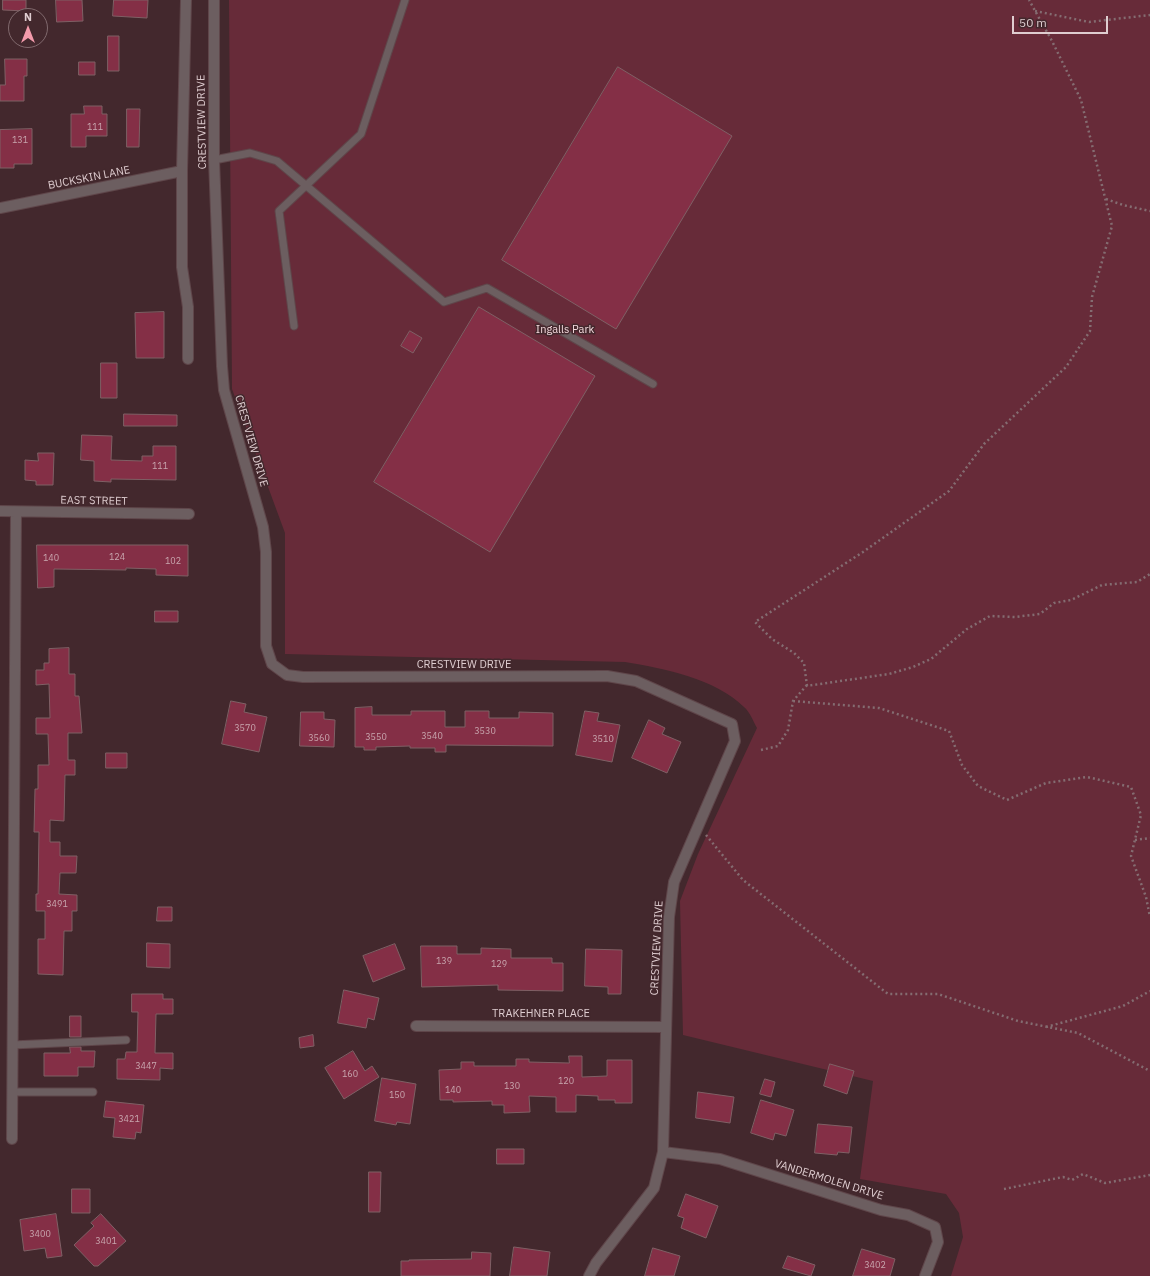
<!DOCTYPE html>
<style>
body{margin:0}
#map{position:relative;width:1150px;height:1276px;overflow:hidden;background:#43282d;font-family:"IBM Plex Sans",sans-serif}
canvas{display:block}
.north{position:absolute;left:8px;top:8px;width:40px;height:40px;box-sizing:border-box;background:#43282d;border:1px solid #816a6e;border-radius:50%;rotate:0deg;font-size:11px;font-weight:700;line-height:16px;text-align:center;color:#dfcdd0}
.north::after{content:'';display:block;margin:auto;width:14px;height:18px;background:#f39aab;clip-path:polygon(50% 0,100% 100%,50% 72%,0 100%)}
.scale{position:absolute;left:1012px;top:16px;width:96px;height:18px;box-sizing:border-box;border:2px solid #dfcdd0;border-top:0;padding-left:5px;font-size:12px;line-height:14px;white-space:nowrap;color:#dfcdd0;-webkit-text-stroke:3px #43282d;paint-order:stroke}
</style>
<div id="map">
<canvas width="1150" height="1276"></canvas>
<div class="north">N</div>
<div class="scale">50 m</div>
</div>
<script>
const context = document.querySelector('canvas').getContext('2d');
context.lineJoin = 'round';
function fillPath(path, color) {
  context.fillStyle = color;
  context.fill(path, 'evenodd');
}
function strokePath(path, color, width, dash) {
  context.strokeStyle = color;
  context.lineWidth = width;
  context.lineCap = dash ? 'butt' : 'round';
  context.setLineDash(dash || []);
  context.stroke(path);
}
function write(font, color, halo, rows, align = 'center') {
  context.font = font + ' "IBM Plex Sans",sans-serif';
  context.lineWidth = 3;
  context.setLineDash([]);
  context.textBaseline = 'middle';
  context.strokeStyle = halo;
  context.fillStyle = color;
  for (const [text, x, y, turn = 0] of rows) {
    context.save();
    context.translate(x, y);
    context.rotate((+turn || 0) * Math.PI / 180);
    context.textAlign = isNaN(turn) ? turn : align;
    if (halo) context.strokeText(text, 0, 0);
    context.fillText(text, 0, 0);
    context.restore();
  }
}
const green = new Path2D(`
 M229,0H1150V1276H951L963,1237L959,1213L946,1194L860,1179L873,1081L683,1035L680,901L698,854L757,728C753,721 750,712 744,707C716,679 663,668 625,662L285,654V533L232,389Z`);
const building = new Path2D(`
 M3,0H26V11L3,10Z
 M56,0H82L83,21L57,22Z
 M114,0H148L147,18L113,16Z
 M108,36H119V71H108Z
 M5,59H27V76H24V101H0V85H5Z
 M79,62H95V75H79Z
 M618,67L732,136L616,329L502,260Z
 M84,106H102V114H107V136H86V147H71V114H84Z
 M127,109H140L139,147H127Z
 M32,129V164H14V168H0V130Z
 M479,307L595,376L490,552L374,482Z
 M164,312V358H136L135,313Z
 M410,331L422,338L413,353L401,346Z
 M101,363H117V398H101Z
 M124,414L177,415V426H124Z
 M82,435L112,436L111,460L142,461V456H153V446H176V480L111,479V482L94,481V461L81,460Z
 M38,453H54L53,485H36V481L25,480V460L38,461Z
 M37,545H188V576L156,575V569L126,568V570L54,569V587L38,588Z
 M155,611H178V622H155Z
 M69,648V674H75V696H79L82,733H68V760H75V775H65L64,821L50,820V842H60V856H77L76,873H60L59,894L77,895V911H72V931H64L63,975L38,974V939H45V911H36V894H38L39,832H34L35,789H38V765H49L48,734H36V718H50L49,684L36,685V670H44V663H49V649Z
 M231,701L246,704L244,712L267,717L259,752L222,744Z
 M372,707V715H411V711H445V727H465V711H489V718H519V712L553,713V746L446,745V752H435V748H410V746L376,747V750H364V747H355V708Z
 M585,711L599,713L597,721L620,725L612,762L576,755Z
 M301,712H324V719L335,720L334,747L300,746Z
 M649,720L665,728L662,734L681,742L667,773L632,758Z
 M106,753H127V768H106Z
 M158,907H172V921H157Z
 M147,943L170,944V968L147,967Z
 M395,944L405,969L373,982L363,956Z
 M421,946H457V954H481V948L511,949V958H552V963H563V991L498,990V985L422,987Z
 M586,949L622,950L621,994H608V987L585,986Z
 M344,990L379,998L374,1020L368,1018L366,1028L338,1023Z
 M132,994H163V999H173V1014H156L155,1053H173V1069L160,1068V1080L117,1079V1059H125L126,1052H137L138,1012H132Z
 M70,1016H81V1037H70Z
 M313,1035L314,1046L300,1048L299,1038Z
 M70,1047H81V1051H95L94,1067H78V1076H44V1053H70Z
 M353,1051L365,1071L372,1066L379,1077L344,1099L325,1068Z
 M569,1056H582V1077L607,1076V1060H632V1103H615V1100H598V1096L576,1095V1112H556V1097L529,1096L530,1112L504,1113V1105H492V1101L453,1102V1100H440L439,1070L461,1069V1062H474V1066H516V1059H529V1062L569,1063Z
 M830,1064L854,1071L847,1094L824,1086Z
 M382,1078L416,1084L410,1124L397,1122L396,1125L375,1121Z
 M765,1079L775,1082L771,1097L760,1094Z
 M698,1092L734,1097L730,1123L696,1118Z
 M761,1100L794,1110L786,1136L775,1133L773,1140L751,1133Z
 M106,1101L144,1105L141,1133L136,1132L135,1139L113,1137L115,1118L104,1117Z
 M818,1124L852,1127L849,1153L838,1152L837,1155L815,1153Z
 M497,1149H524V1164H497Z
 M369,1172H381L380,1212H369Z
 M72,1189H90V1213H72Z
 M686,1194L718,1206L706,1238L681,1228L684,1218L678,1216Z
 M56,1214L62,1256L47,1258L45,1248L24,1251L20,1220Z
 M101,1214L126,1241L98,1266H94L74,1245L94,1226L91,1223Z
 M514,1247L550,1252L547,1276H510Z
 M653,1248L680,1256L674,1276H645Z
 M862,1249L895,1259L890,1276H853Z
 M472,1252L491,1253L490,1276H401V1261H409V1260L471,1259Z
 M788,1256L815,1265L811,1276L783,1268Z`);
const path = new Path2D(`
 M1035,11L1089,22L1150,15
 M1106,199L1123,205L1150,211
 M807,686L804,663L794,653L772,639L755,622L863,552L949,491L984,444L1066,367L1090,331L1092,297L1112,226L1081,100L1052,41L1029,0
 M793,701L879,708L949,731L962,765L978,786L1007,800L1046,783L1087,777L1131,787L1141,815L1131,856L1146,897L1150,917
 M761,750L778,746L788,730L793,701L806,686L889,674L913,667L931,659L967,629L990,616L1015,617L1040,614L1054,603L1071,600L1102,585L1137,582L1150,574
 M706,835L743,880L888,994H938L1018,1021L1078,1033L1150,1071
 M1135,840L1150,838
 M1046,1027L1123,1006L1150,991
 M1004,1189L1063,1177L1072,1180L1083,1174L1105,1183L1150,1175`);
const service = new Path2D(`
 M214,160L250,153L277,161L444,302L487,288L653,384
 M294,326L279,211L361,134L405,0
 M12,1045L126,1040
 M12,1092H93`);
const minor = new Path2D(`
 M186,0L182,171V267L188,307V359
 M214,0V160L222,366L224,390L263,527L266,552V646L272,664L287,675L303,677L607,676L636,681L732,724L735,741L674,882L669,917L663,1152L654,1188L596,1263L589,1276
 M0,208L182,171
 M0,511L189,514
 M416,1026L666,1027
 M12,1139L16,512
 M663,1152L720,1159L881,1210L908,1215L935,1227L938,1242L925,1276`);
const numberNames = [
 ["111",95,127],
 ["131",20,140],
 ["111",160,466],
 ["124",117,557],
 ["140",51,558],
 ["102",173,561],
 ["3570",245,728],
 ["3530",485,731],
 ["3540",432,736],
 ["3550",376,737],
 ["3560",319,738],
 ["3510",603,739],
 ["3491",57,904],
 ["139",444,961],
 ["129",499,964],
 ["3447",146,1066],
 ["160",350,1074],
 ["120",566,1081],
 ["130",512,1086],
 ["140",453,1090],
 ["150",397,1095],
 ["3421",129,1119],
 ["3400",40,1234],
 ["3401",106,1241],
 ["3402",875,1265]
];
const streetNames = [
 ["CRESTVIEW DRIVE",202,122,-91],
 ["BUCKSKIN LANE",89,178,-11],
 ["CRESTVIEW DRIVE",251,441,74],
 ["EAST STREET",94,501,1],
 ["CRESTVIEW DRIVE",464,665],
 ["CRESTVIEW DRIVE",657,948,-87],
 ["TRAKEHNER PLACE",541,1014],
 ["VANDERMOLEN DRIVE",829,1180,17]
];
const parkNames = [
 ["Ingalls Park",565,330]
];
fillPath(green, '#672b39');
fillPath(building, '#842f46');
strokePath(building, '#7f6065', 1);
strokePath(service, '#5f464a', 9);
strokePath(minor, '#5f464a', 12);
strokePath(path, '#846c71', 2.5, [2, 3]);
strokePath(service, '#6c5e60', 7);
strokePath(minor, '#6c5e60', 10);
write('9px', '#c8a6ae', null, numberNames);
write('11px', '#dfcdd0', '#43282d', streetNames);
write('11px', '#f5dade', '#43282d', parkNames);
</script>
